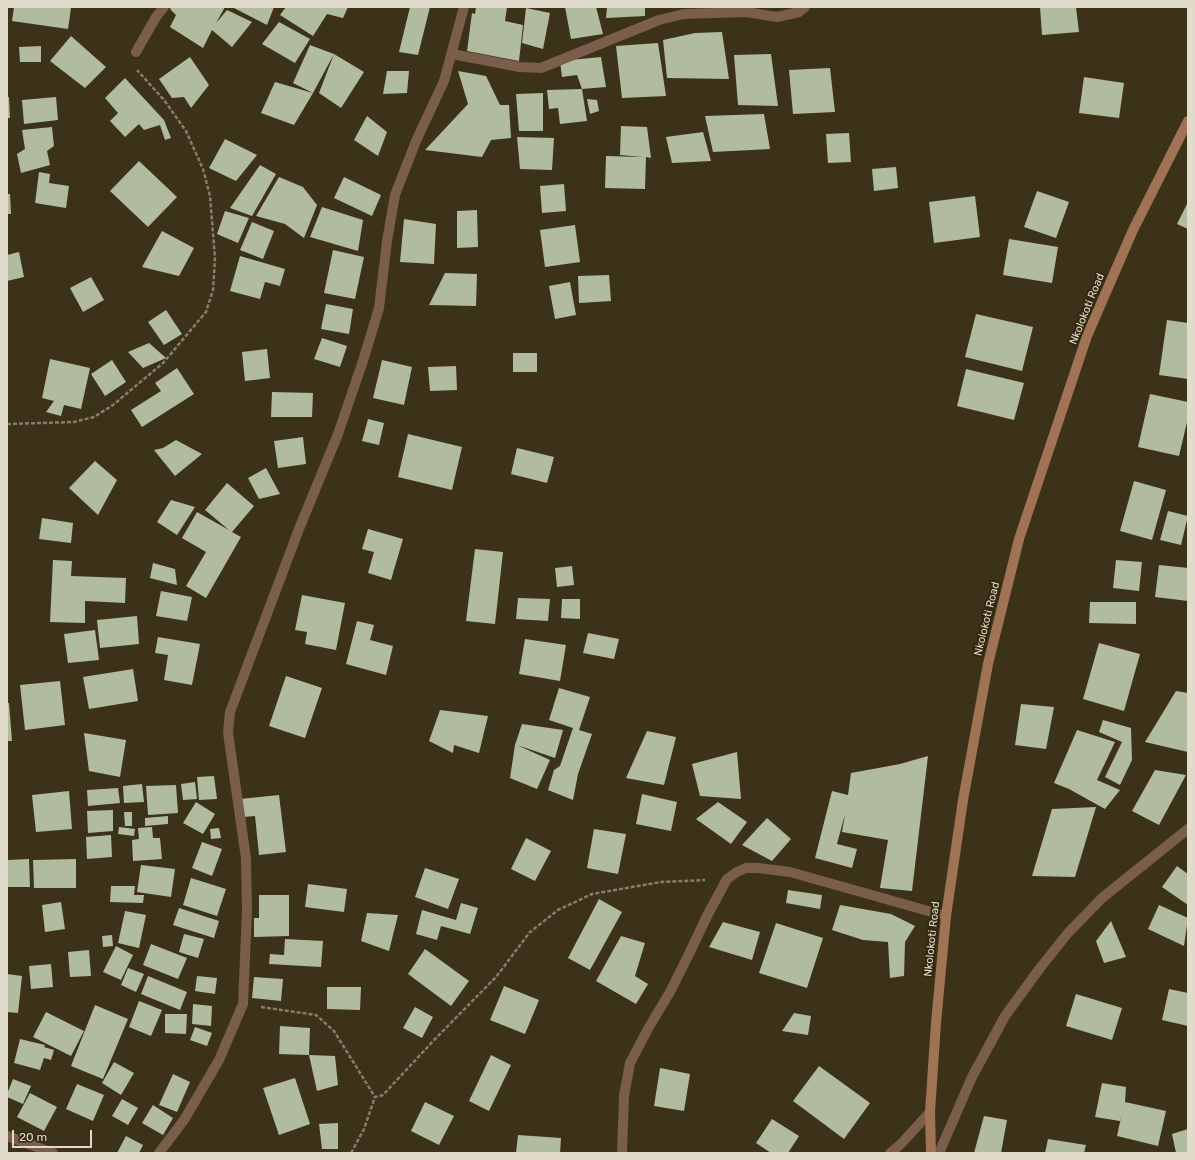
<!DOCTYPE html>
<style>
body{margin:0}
#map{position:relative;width:1195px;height:1160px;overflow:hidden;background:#3c3219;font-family:Rubik,sans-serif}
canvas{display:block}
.frame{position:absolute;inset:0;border:8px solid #e1dbcc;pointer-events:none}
.scale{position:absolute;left:12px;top:1130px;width:80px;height:18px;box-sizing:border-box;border:2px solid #e1dbcc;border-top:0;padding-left:5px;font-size:12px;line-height:14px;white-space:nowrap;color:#e1dbcc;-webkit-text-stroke:3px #32280e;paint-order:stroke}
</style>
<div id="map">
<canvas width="1195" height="1160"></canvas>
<div class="frame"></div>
<div class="scale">20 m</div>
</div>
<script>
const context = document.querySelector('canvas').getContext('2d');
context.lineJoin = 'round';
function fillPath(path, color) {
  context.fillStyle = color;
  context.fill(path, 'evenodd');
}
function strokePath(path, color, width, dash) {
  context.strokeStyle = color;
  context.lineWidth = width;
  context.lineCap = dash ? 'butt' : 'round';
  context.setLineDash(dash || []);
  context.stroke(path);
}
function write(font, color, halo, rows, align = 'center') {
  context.font = font + ' Rubik,sans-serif';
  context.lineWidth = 4;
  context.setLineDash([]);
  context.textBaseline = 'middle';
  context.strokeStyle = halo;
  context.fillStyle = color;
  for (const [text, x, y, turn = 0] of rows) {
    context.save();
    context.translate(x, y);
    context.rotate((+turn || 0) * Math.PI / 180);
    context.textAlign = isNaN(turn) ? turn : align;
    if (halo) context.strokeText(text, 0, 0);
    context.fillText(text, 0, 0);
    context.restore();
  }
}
const building = new Path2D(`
 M14,7L71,8L68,29L12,21Z
 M172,7H225L216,23L227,10L252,22L232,47L212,30L203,48L170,27L176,15L170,9Z
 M232,7H274L267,25Z
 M286,7H348L343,18L327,14L313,36L280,15Z
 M410,7H430L418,55L399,52Z
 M476,7H507L505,21L523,25L519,61L467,51L472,13L475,14Z
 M565,7H596L603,34L571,39Z
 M607,7H645V16L606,18Z
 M1040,7H1076L1079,32L1042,35Z
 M526,8L550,13L543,49L522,43Z
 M279,22L310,39L295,63L262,44Z
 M722,32L729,79L667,78L663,40L695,33Z
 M71,36L106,67L85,88L50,61Z
 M658,43L666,96L622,98L616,46Z
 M310,45L334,54L313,93L293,83Z
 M41,46V62H20L19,47Z
 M334,54L364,72L341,108L319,93Z
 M771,54L778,106L738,105L734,55Z
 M190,57L209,85L191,108L184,97L172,98L159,79Z
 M601,57L606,87L582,89L577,75L562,77L560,61Z
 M830,68L835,112L793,114L789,70Z
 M387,71H409L407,93L383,94Z
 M458,71L486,76L500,105H509L511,138L491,140L482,157L425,150L468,104Z
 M1084,77L1124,83L1119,118L1079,113Z
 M125,78L164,120L171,138L165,140L160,125L144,130L139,124L125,137L110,121L118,113L105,98Z
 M275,82L313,93L294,125L261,113Z
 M582,89L587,121L560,124L558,108L549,109L547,90Z
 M543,93V131H519L516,94Z
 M7,97H9L10,118H7Z
 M56,97L58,120L24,124L22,100Z
 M587,99L597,100L599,111L590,114Z
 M764,114L770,149L713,152L705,116Z
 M367,116L387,132L378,156L354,140Z
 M621,126L647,127L651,158L646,157L645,189L605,188L606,156L643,157L620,155Z
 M52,127L54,146L47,151L50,165L21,173L17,154L25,149L22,130Z
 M703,132L711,161L672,163L666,137Z
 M849,133L851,162L828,163L826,134Z
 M517,137L554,138L552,170L520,169Z
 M225,139L257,155L236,181L209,168Z
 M139,161L177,197L148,227L110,191Z
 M260,165L276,174L252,216L230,208Z
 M896,167L898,188L874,191L872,169Z
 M39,172L50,174L49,183L69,186L66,208L35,203Z
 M279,177L303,187L317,205L304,238L285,224L256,216Z
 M344,177L381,195L372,216L334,198Z
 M564,184L566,211L542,213L540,186Z
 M1037,191L1069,202L1056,238L1024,227Z
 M7,194H10L11,214H7Z
 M975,196L980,237L934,243L929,202Z
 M1188,202V229L1177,224Z
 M322,207L363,220L358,251L310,237Z
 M477,210L478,247L457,248V211Z
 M225,211L249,218L238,243L217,234Z
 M404,219L436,224L434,264L400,262Z
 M252,222L274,231L263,259L240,250Z
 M575,225L580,262L545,267L540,230Z
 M162,231L194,248L179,276L142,267Z
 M1009,239L1058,247L1052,283L1003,275Z
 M333,250L364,257L355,299L324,293Z
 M19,252L24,277L7,281V255Z
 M240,256L285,269L280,286L265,282L260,299L230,291Z
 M445,273L477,274L476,306L429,305Z
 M609,275L611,301L579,303L578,276Z
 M91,277L104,300L83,312L70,288Z
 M570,282L576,315L555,319L549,286Z
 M326,304L353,309L349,334L321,329Z
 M166,310L182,334L164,345L148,322Z
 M976,314L1033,327L1022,371L965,357Z
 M1167,320L1188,323V379L1159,375Z
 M322,338L347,346L340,367L314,359Z
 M149,343L166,358L143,368L128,352Z
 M267,349L270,378L245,381L242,352Z
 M513,353H537V372H513Z
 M50,359L90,368L81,409L64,405L61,416L46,412L54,401L42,398Z
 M112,360L126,382L105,396L91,374Z
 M382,360L412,367L404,405L373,398Z
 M456,366L457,390L430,391L428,367Z
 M177,368L194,394L142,427L131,410L161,391L155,383Z
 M966,369L1024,383L1014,420L957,406Z
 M272,392L313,393L312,417H271Z
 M1150,394L1188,402V418L1179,456L1138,447Z
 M368,419L384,423L379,445L362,441Z
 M408,434L462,447L452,490L398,477Z
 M303,437L306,464L278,468L274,441Z
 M176,440L202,454L175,476L154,450L163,448Z
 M517,448L554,457L547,483L511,474Z
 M95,461L117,480L98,515L69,488Z
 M266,468L280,494L259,499L248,478Z
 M1134,481L1166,490L1152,540L1120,531Z
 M227,483L254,506L232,532L241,537L206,598L186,586L206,552L182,538L197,512L229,530L205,510Z
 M171,500L195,507L177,535L157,522Z
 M1168,511L1188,516L1181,545L1160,540Z
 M42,518L73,523L71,543L39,539Z
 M368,529L403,539L391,580L368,573L374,552L362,549Z
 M475,549L503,552L495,624L466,621Z
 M53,560L72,561L71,576L126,578L125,603L85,601V623L50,622Z
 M1116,560L1142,562L1139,591L1113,588Z
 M153,563L175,569L177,585L150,578Z
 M1159,565L1188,568V601L1155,597Z
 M572,566L574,585L557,587L555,568Z
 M161,591L192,597L187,621L156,616Z
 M302,595L345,603L336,650L305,644L307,632L295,630Z
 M518,598L550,599L548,621L516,619Z
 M562,599H580V619L561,618Z
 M1090,602H1136V624L1089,623Z
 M137,616L139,644L100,648L97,620Z
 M357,621L374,625L370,640L393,646L386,675L346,664Z
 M95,630L99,660L68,663L64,634Z
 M588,633L619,639L614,659L583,653Z
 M158,637L200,644L192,685L164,680L168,655L155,653Z
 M525,639L566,645L560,681L519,674Z
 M1099,643L1140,654L1124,711L1083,699Z
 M133,669L138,701L89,709L83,677Z
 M286,676L322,688L305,738L269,726Z
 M60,681L65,725L25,730L20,685Z
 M559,688L590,697L579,730L592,734L578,774L573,800L548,790L554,770L560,766L573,728L549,720Z
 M1176,691L1188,693V752L1145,742Z
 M7,703H9L12,741H7Z
 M1021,704L1054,707L1046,749L1015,745Z
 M440,710L488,716L479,753L454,745L453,753L429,741Z
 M1103,720L1131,728L1132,760L1120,785L1105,777L1122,742L1099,732Z
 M522,724L563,730L555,758L517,745L550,760L537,789L510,778L515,745Z
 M1077,730L1115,742L1097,780L1120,790L1105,809L1069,789L1054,783Z
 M647,731L676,737L664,785L626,778Z
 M84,733L126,740L120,777L89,771Z
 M737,752L741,799L700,796L692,764Z
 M928,756L912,891L880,888L888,840L842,832L845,814L837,844L857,849L852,868L815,858L832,791L848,795L851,773L900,764Z
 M1155,770L1186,775L1159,825L1132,811Z
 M214,776L217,799L199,800L197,777Z
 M195,782L197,799L183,800L181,784Z
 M142,784L144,802L124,803L123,786Z
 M176,785L178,813L148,815L146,786Z
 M118,788L120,803L88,806L87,790Z
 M69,791L72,829L36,832L32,795Z
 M642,794L677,802L671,831L636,824Z
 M279,795L286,852L259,855L255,816L243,817L240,799Z
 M196,802L215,814L203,834L183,823Z
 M718,802L747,822L731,844L696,819Z
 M1096,807L1075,877L1032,876L1052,809Z
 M113,810V831L88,833L87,811Z
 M124,812H132V826H125Z
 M168,816V824L145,826V818Z
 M767,818L791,839L772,861L742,845Z
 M119,827L135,829L134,836L118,834Z
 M152,827L153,838H160L162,859L133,861L132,840L139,839L138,828Z
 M219,828L221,838L211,839L210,829Z
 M594,829L626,834L618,874L587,868Z
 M111,835L112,857L87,859L86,837Z
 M526,838L551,851L535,881L511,869Z
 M202,842L222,849L212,876L192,868Z
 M29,859L30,887H7V860Z
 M76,859V888H34L33,860Z
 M141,865L175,869L171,897L137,892Z
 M1177,866L1188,874V905L1162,887Z
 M425,868L459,879L448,909L415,897Z
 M191,878L226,889L217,916L183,905Z
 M308,884L347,889L344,912L305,907Z
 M111,886H135L134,895H144L143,903L110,902Z
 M788,890L822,895L820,909L786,903Z
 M259,895H289V936L254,937V918H259Z
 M599,899L622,912L590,970L568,958Z
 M61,902L65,929L45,932L42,905Z
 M461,903L478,908L470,934L441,926L437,940L416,934L422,910L456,920Z
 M840,905L891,914L915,926L905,942L904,976L890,978L888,942L863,940L832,930Z
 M1159,905L1188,918L1184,946L1148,929Z
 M179,908L219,921L214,938L173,925Z
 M125,911L146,915L139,948L118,943Z
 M367,913L398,915L389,951L361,941Z
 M1111,921L1126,957L1104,963L1096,941Z
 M723,922L760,932L752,960L709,947Z
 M776,923L823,938L807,988L759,973Z
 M184,934L204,939L198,958L179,952Z
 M112,935L113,946L103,947L102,936Z
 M621,936L645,943L635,976L648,984L636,1004L596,981Z
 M285,939L323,941L321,967L269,964L270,954L284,955Z
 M151,944L187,958L178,979L143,965Z
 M116,946L133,955L121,980L103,972Z
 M425,949L469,981L451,1006L408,974Z
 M89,950L91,976L70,977L68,952Z
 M51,964L53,987L31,989L29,966Z
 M128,968L144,974L136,992L121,985Z
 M7,974L22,976L18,1013L7,1012Z
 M148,976L187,992L180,1010L141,994Z
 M197,976L217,978L215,994L195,991Z
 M254,977L283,979L281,1001L252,998Z
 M504,986L539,1000L525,1034L490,1020Z
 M327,987H361L360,1010L327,1009Z
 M1169,989L1188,993V1026L1162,1020Z
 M1076,994L1122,1008L1112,1040L1066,1026Z
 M139,1001L162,1010L151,1036L129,1027Z
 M193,1004L212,1006L211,1026L192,1024Z
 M95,1005L128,1019L103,1079L71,1066Z
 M415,1007L433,1017L422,1038L403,1028Z
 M46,1012L84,1031L71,1056L33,1037Z
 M794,1013L811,1016L808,1035L782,1031Z
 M165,1014H187L186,1034L165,1033Z
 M280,1026L310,1028L309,1055L279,1054Z
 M195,1027L212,1033L207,1046L190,1040Z
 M20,1039L45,1045L44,1047L54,1050L51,1060L44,1058L40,1070L14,1063Z
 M309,1055L335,1056L338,1085L317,1091Z
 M491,1055L511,1065L489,1111L469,1101Z
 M114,1062L134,1073L121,1095L102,1083Z
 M819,1066L870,1103L844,1139L793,1101Z
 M660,1068L690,1074L684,1111L654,1106Z
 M173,1074L190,1082L177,1112L159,1105Z
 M295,1078L310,1124L279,1135L263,1088Z
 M13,1079L31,1086L23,1104L7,1097V1094Z
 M1102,1083L1126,1087L1125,1102L1166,1111L1158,1146L1117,1136L1122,1113L1120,1121L1095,1117Z
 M77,1084L104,1095L93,1121L66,1109Z
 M30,1093L57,1107L44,1131L17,1117Z
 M122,1099L138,1108L128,1125L112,1116Z
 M425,1102L454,1116L439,1145L411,1131Z
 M153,1105L173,1118L163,1135L142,1123Z
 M984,1116L1007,1120L1001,1153H974Z
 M772,1119L799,1136L788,1153H771L756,1143Z
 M338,1123V1149H322L319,1124Z
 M1188,1129V1153H1176L1172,1134Z
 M518,1135L561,1138L560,1153H516Z
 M126,1136L143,1145L139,1153H117Z
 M1048,1139L1086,1145L1084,1153H1045Z`);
const path = new Path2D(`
 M7,424L74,422L94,417L113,405L163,363L206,312L213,290L215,258L210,196L203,169L186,131L164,100L137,70
 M261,1007L316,1015L334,1031L375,1097L383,1095L435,1039L496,977L530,932L558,910L592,894L661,882L705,880
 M351,1153L364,1129L375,1097`);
const minor = new Path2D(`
 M136,52L156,17L164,7
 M452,54L520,67L541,68L659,20L684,14L746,12L777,17L799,12L805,7
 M7,1136L53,1153
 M159,1153L184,1120L219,1060L243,1004L247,911L246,858L230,747L228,732L230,712L299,529L338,434L363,361L379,308L387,241L395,195L416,141L444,81L464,7
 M622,1153L624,1096L630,1063L649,1027L670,992L689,954L707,916L727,879L737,872L746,868H758L790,872L946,916
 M890,1153L901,1144L930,1112
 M939,1153L972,1077L1005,1016L1040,968L1068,933L1102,898L1188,829`);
const secondary = new Path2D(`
 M931,1153L930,1112L936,1023L946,916L963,800L988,664L1019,539L1087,336L1133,230L1188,121`);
const streetNames = [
 ["Nkolokoti Road",1087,309,-68],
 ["Nkolokoti Road",987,619,-76],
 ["Nkolokoti Road",932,939,-84]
];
fillPath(building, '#b1bb9e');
strokePath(path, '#867e6a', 2.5, [4, 2]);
strokePath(minor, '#7a5d4a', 10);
strokePath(secondary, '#a17355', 10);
write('11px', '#e1dbcc', '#32280e', streetNames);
</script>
